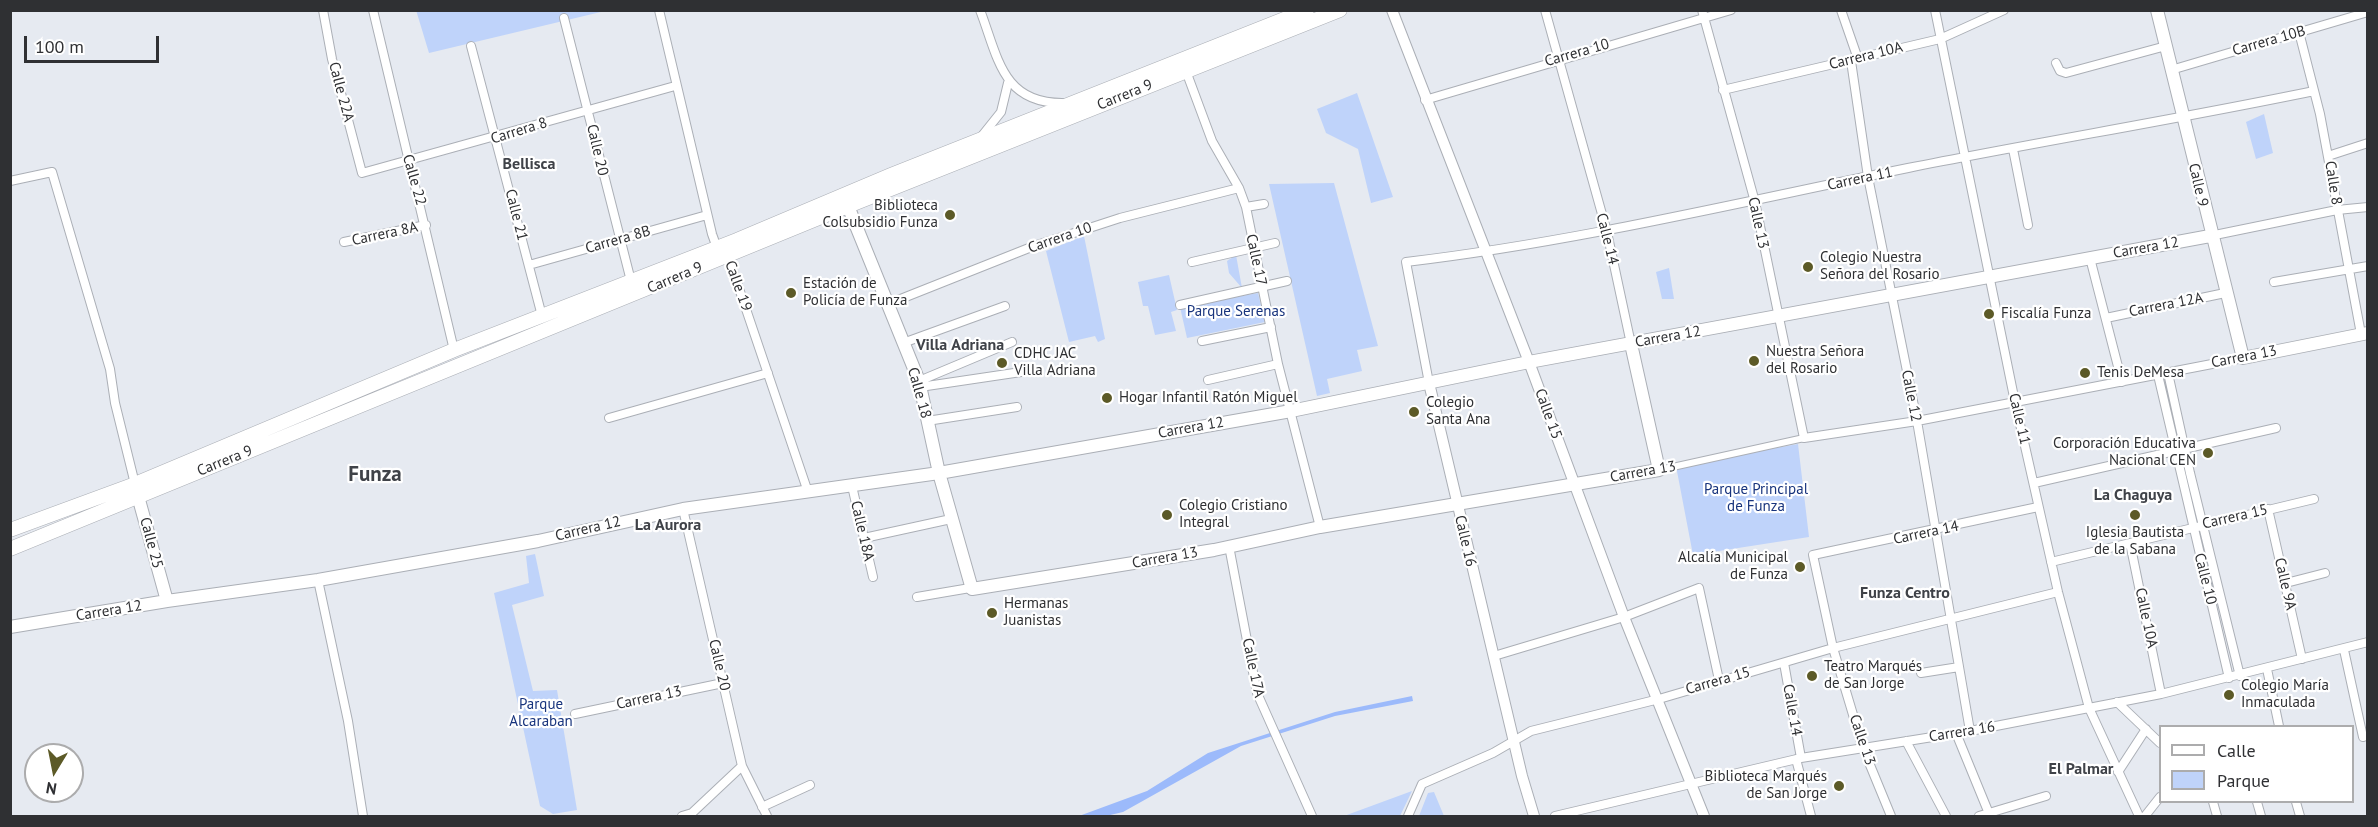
<!DOCTYPE html>
<meta charset="utf-8">
<style>
body{margin:0}
#map{position:relative;width:2378px;height:827px;overflow:hidden;background:#e6eaf1;font-family:"PT Sans",sans-serif}
canvas{display:block}
.frame{position:absolute;inset:0;border:12px solid #2f3033;pointer-events:none}
.legend{position:absolute;left:2159px;top:725px;width:195px;height:78px;box-sizing:border-box;background:#fff;border:2px solid #acacad;margin:0;padding:8px 10px;list-style:none;font-size:18px;color:#2f3033}
.legend li{display:flex;align-items:center;gap:12px;height:30px}
.legend b{width:30px;border:2px solid #acacad}
.north{position:absolute;left:24px;top:743px;width:60px;height:60px;box-sizing:border-box;background:#fff;border:2px solid #acacad;border-radius:50%;rotate:190deg;font-size:16px;font-weight:700;line-height:24px;text-align:center;color:#2f3033}
.north::after{content:'';display:block;margin:auto;width:21px;height:27px;background:#5c5a27;clip-path:polygon(50% 0,100% 100%,50% 72%,0 100%)}
.scale{position:absolute;left:24px;top:36px;width:135px;height:27px;box-sizing:border-box;border:3px solid #2f3033;border-top:0;padding-left:8px;font-size:18px;line-height:21px;white-space:nowrap;color:#2f3033;-webkit-text-stroke:4px #fff;paint-order:stroke}
</style>
<div id="map">
<canvas width="2378" height="827"></canvas>
<div class="frame"></div>
<ul class="legend">
<li><b style="height:8px;background:#fff"></b>Calle</li>
<li><b style="height:16px;background:#bfd3fa"></b>Parque</li>
</ul>
<div class="north">N</div>
<div class="scale">100 m</div>
</div>
<script>
const context = document.querySelector('canvas').getContext('2d');
context.lineJoin = 'round';
function fillPath(path, color) {
  context.fillStyle = color;
  context.fill(path, 'evenodd');
}
function strokePath(path, color, width, dash) {
  context.strokeStyle = color;
  context.lineWidth = width;
  context.lineCap = dash ? 'butt' : 'round';
  context.setLineDash(dash || []);
  context.stroke(path);
}
function write(font, color, halo, rows, align = 'center') {
  context.font = font + ' "PT Sans",sans-serif';
  context.lineWidth = 4.5;
  context.setLineDash([]);
  context.textBaseline = 'middle';
  context.strokeStyle = halo;
  context.fillStyle = color;
  for (const [text, x, y, turn = 0] of rows) {
    context.save();
    context.translate(x, y);
    context.rotate((+turn || 0) * Math.PI / 180);
    context.textAlign = isNaN(turn) ? turn : align;
    if (halo) context.strokeText(text, 0, 0);
    context.fillText(text, 0, 0);
    context.restore();
  }
}
const green = new Path2D(`
 M416,10L605,11L429,53Z
 M1357,93L1393,197L1371,203L1358,149L1326,133L1317,109Z
 M2264,114L2273,153L2256,159L2246,122Z
 M1334,183L1378,346L1357,350L1362,371L1327,379L1330,393L1317,396L1269,184Z
 M1084,236L1105,339L1098,342L1095,336L1069,342L1046,251Z
 M1236,255L1242,288L1229,273L1227,261Z
 M1669,268L1674,299H1662L1656,272Z
 M1169,275L1177,310L1171,312L1176,331L1155,335L1148,306H1143L1138,282Z
 M1258,293L1265,322L1187,338L1180,307Z
 M1798,444L1809,537L1693,555L1676,466Z
 M535,554L544,596L512,605L533,691L557,690L577,810L553,814L540,806L494,593L529,583L526,556Z
 M1412,791L1400,816H1344Z
 M1434,792L1444,816H1419L1428,793Z`);
const water = new Path2D(`
 M1412,696L1413,701L1335,716L1241,746L1123,812L1106,816H1079L1147,791L1208,753L1335,712Z`);
const pedestrian = new Path2D(`
 M1659,470L1804,438`);
const minor = new Path2D(`
 M323,10L332,59L362,173L675,86
 M373,10L454,350
 M659,10L712,234L717,248L728,256L808,492
 M980,10C998,57 1002,103 1062,103
 M1545,10L1607,232L1631,344
 M1702,10L1755,202L1804,438L1917,421L2243,358
 M1841,10L1858,59
 M1935,10L2015,402L2058,592L2089,708L2139,816
 M564,18L631,281
 M2299,32L2320,114L2361,334
 M471,46L542,316
 M1851,61L1868,177L1917,421L1970,731
 M2056,63L2060,71L2066,73L2166,46
 M2171,70L2368,12
 M1186,71L1212,141L1239,188L1246,207L1278,364L1320,527
 M1723,90L1940,39L2004,10
 M1425,100L1731,10
 M981,137L1001,112L1008,83
 M2013,149L2028,225
 M2328,156L2368,143
 M10,181L52,172L110,369L115,403L135,484
 M1246,207L1264,204
 M2210,236L2337,210L2368,207
 M344,242L426,225
 M2090,258L2122,382
 M1192,262L1275,243
 M529,265L707,215
 M2274,282L2368,266
 M888,304L1034,246L1120,218L1239,188
 M1180,305L1287,281
 M2106,318L2225,293
 M1202,341L1271,327
 M903,343L1005,306
 M2168,373L2190,473L2240,676
 M2158,375L2229,678
 M1208,380L1278,364
 M919,381L1012,342
 M1429,383L1406,262C1575,242 1741,202 1908,168C2043,141 2179,119 2314,91
 M920,387L1021,372
 M609,418L768,373
 M927,421L1017,407
 M2034,483L2276,428
 M852,486L873,577
 M683,509L742,766L767,816
 M2268,509L2302,659
 M864,538L951,519
 M2130,543L2161,694
 M1229,546L1257,693L1312,816
 M2051,562L2314,499
 M318,580L348,721L363,816
 M2286,583L2325,573
 M917,597L970,588
 M2344,650L2363,737
 M1494,656L1624,617L1699,588L1719,680
 M1784,663L1801,758
 M2267,669L2279,726
 M1921,673L1959,667
 M2117,702L2160,743
 M575,714L723,683
 M1956,733L1990,816
 M1906,741L1946,816
 M1796,759L1811,816
 M2118,772L2146,729
 M2213,802L2217,816
 M2257,802L2261,816
 M2296,802L2300,816
 M762,807L810,785
 M682,816L692,813L742,766
 M1408,816L1422,784L1493,753L1531,731L1659,699L1833,648L2058,592
 M1555,816L1801,758L1970,731L2161,694L2368,642
 M1891,816L1863,748L1833,648L1813,555L2038,507
 M1979,816L2046,796
 M2145,816L2160,797`);
const tertiary = new Path2D(`
 M1392,10L1529,362L1624,617L1704,816
 M1429,383L1522,776L1534,816`);
const secondary = new Path2D(`
 M2157,10L2243,358L2368,333
 M848,206L919,381L939,473L972,589L1214,550L1320,527L1659,470L1631,344
 M136,489L167,601
 M10,627L167,601L318,580L538,541L683,509L939,473L1291,411L1529,362L2210,236`);
const primary = new Path2D(`
 M10,530L135,484L454,350L737,240L891,175L1307,10
 M10,549L848,206L1340,10`);
const markers = [
 [950,215,6,"#5c5a27"],
 [1808,267,6,"#5c5a27"],
 [791,293,6,"#5c5a27"],
 [1989,314,6,"#5c5a27"],
 [1754,361,6,"#5c5a27"],
 [1002,363,6,"#5c5a27"],
 [2085,373,6,"#5c5a27"],
 [1107,398,6,"#5c5a27"],
 [1414,412,6,"#5c5a27"],
 [2208,453,6,"#5c5a27"],
 [1167,515,6,"#5c5a27"],
 [2135,515,6,"#5c5a27"],
 [1800,567,6,"#5c5a27"],
 [992,613,6,"#5c5a27"],
 [1812,676,6,"#5c5a27"],
 [2229,695,6,"#5c5a27"],
 [1839,786,6,"#5c5a27"]
];
const streetNames = [
 ["Carrera 10B",2269,41,-16],
 ["Carrera 10",1577,53,-16],
 ["Carrera 10A",1866,56,-14],
 ["Calle 22A",341,92,75],
 ["Carrera 9",1125,95,-22],
 ["Carrera 8",519,131,-17],
 ["Calle 20",597,150,77],
 ["Carrera 11",1860,179,-12],
 ["Calle 22",414,180,74],
 ["Calle 8",2333,183,81],
 ["Calle 9",2198,185,77],
 ["Calle 21",516,215,76],
 ["Calle 13",1758,223,78],
 ["Carrera 8A",385,234,-12],
 ["Carrera 10",1060,238,-19],
 ["Calle 14",1607,239,76],
 ["Carrera 8B",618,240,-16],
 ["Carrera 12",2146,248,-10],
 ["Calle 17",1256,260,78],
 ["Carrera 9",675,278,-23],
 ["Calle 19",738,286,70],
 ["Carrera 12A",2166,305,-11],
 ["Carrera 12",1668,337,-10],
 ["Carrera 13",2244,357,-11],
 ["Calle 18",919,393,74],
 ["Calle 12",1911,396,79],
 ["Calle 15",1548,414,70],
 ["Calle 11",2019,419,77],
 ["Carrera 12",1191,428,-10],
 ["Carrera 9",225,461,-22],
 ["Carrera 13",1643,472,-10],
 ["Carrera 15",2235,517,-13],
 ["Carrera 12",588,529,-13],
 ["Calle 18A",862,531,77],
 ["Carrera 14",1926,533,-12],
 ["Calle 16",1465,541,77],
 ["Calle 25",151,543,75],
 ["Carrera 13",1165,558,-10],
 ["Calle 10",2205,579,76],
 ["Calle 9A",2285,584,77],
 ["Carrera 12",109,611,-9],
 ["Calle 10A",2146,618,78],
 ["Calle 20",719,665,77],
 ["Calle 17A",1253,668,78],
 ["Carrera 15",1718,681,-16],
 ["Carrera 13",649,698,-12],
 ["Calle 14",1792,710,80],
 ["Carrera 16",1962,732,-9],
 ["Calle 13",1862,740,71]
];
const poiNames = [
 ["Biblioteca",938,206,"right"],
 ["Colsubsidio Funza",938,223,"right"],
 ["Colegio Nuestra",1820,258],
 ["Señora del Rosario",1820,275],
 ["Estación de",803,284],
 ["Policía de Funza",803,301],
 ["Fiscalía Funza",2001,314],
 ["Nuestra Señora",1766,352],
 ["del Rosario",1766,369],
 ["CDHC JAC",1014,354],
 ["Villa Adriana",1014,371],
 ["Tenis DeMesa",2097,373],
 ["Hogar Infantil Ratón Miguel",1119,398],
 ["Colegio",1426,403],
 ["Santa Ana",1426,420],
 ["Corporación Educativa",2196,444,"right"],
 ["Nacional CEN",2196,461,"right"],
 ["Colegio Cristiano",1179,506],
 ["Integral",1179,523],
 ["Iglesia Bautista",2135,533,"center"],
 ["de la Sabana",2135,550,"center"],
 ["Alcalía Municipal",1788,558,"right"],
 ["de Funza",1788,575,"right"],
 ["Hermanas",1004,604],
 ["Juanistas",1004,621],
 ["Teatro Marqués",1824,667],
 ["de San Jorge",1824,684],
 ["Colegio María",2241,686],
 ["Inmaculada",2241,703],
 ["Biblioteca Marqués",1827,777,"right"],
 ["de San Jorge",1827,794,"right"]
];
const parkNames = [
 ["Parque Serenas",1236,312],
 ["Parque Principal",1756,490],
 ["de Funza",1756,507],
 ["Parque",541,705],
 ["Alcaraban",541,722]
];
const neighbourhoodNames = [
 ["Bellisca",529,164],
 ["Villa Adriana",960,345],
 ["La Chaguya",2133,495],
 ["La Aurora",668,525],
 ["Funza Centro",1905,593],
 ["El Palmar",2081,769]
];
const districtNames = [
 ["Funza",375,475]
];
fillPath(green, '#bfd3fa');
fillPath(water, '#9cbafb');
strokePath(pedestrian, '#abafb6', 8);
strokePath(minor, '#abafb6', 10);
strokePath(tertiary, '#abafb6', 12);
strokePath(secondary, '#abafb6', 14);
strokePath(primary, '#abafb6', 15);
strokePath(pedestrian, '#fff', 6);
strokePath(minor, '#fff', 8);
strokePath(tertiary, '#fff', 10);
strokePath(secondary, '#fff', 12);
strokePath(primary, '#fff', 14);
for (const [x, y, r, color] of markers) {
  const dot = new Path2D();
  dot.arc(x, y, r, 0, 2 * Math.PI);
  context.fillStyle = color;
  context.fill(dot);
  strokePath(dot, '#fff', 2);
}
write('15px', '#2f3033', '#fff', streetNames);
write('15px', '#2f3033', '#fff', poiNames, 'left');
write('15px', '#18347d', '#fff', parkNames);
write('bold 16px', '#3f4248', '#fff', neighbourhoodNames);
write('bold 21px', '#3f4248', '#fff', districtNames);
</script>
